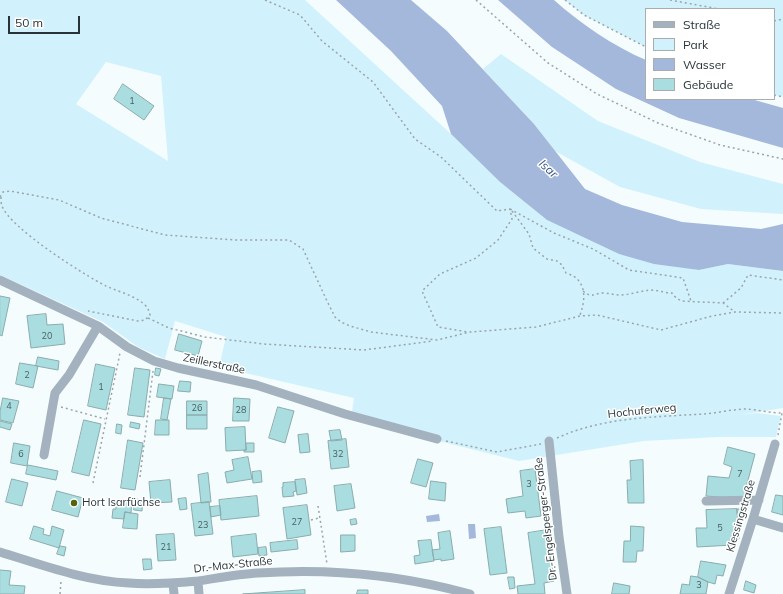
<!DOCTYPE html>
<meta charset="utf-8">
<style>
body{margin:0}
#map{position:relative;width:783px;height:594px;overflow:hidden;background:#f5fcfe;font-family:Mulish,sans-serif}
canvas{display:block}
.legend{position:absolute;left:645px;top:8px;width:130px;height:92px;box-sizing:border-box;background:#fff;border:1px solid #a9adaf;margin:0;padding:5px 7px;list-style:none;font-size:12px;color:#273338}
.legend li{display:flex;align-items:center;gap:8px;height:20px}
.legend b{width:20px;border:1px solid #a9adaf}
.scale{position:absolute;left:8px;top:16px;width:72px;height:18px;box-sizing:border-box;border:2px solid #273338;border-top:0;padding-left:5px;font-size:12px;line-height:14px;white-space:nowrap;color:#273338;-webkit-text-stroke:3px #fff;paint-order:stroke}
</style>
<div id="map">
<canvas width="783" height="594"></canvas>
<ul class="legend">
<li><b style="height:5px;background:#a3b2be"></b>Straße</li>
<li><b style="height:11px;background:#d1f2fd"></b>Park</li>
<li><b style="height:11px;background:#a3b8da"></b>Wasser</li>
<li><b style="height:11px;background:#a9dddf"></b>Gebäude</li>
</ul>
<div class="scale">50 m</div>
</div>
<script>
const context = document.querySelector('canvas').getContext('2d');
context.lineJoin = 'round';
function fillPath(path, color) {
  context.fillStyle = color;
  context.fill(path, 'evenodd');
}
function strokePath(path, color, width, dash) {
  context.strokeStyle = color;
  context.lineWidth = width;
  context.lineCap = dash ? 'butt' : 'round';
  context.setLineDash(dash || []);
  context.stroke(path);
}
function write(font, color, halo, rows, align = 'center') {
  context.font = font + ' Mulish,sans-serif';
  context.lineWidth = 3;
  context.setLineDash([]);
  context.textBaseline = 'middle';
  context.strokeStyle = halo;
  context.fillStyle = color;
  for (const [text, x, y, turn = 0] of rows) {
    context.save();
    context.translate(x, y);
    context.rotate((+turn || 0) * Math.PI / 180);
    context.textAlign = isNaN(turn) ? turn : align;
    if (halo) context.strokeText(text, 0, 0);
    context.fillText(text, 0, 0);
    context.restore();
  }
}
const green = new Path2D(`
 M0,0H305L451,134L500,182L547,220L619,254L699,270L728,264L783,271V408L739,415L757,413L781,416L776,437H717L644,441L519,461L351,419L354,398L219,367L226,337L175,321L165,359L138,347L103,322L0,275ZM106,62L161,76L168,161L76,104Z
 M565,0H783V97L774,95V9H646V47L584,15Z
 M501,54L598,121L700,162L783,184V214L701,209L620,187L555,151L534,124L483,69Z`);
const water = new Path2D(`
 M336,0H411L447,31L534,124L585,189L622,205L682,222L761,229L783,224V271L728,264L699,270L654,264L619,254L547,220L500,182L451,134L442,106L391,51Z
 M498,0H554C581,24 613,46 646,60V99H751L783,108V148L679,118L616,89L552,47Z
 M439,514L440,521L427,522L426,516Z
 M468,524H475L476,538L469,539Z`);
const building = new Path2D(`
 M123,84L154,106L144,120L114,99Z
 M0,296L10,298L2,336L0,335Z
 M46,314L47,325L63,324L65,344L31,348L27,316Z
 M179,334L202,341L198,356L175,350Z
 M38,357L59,361L58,370L36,366Z
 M20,363L38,366L33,388L16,384Z
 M96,364L115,368L106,410L88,406Z
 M135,368L150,370L144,417L128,415Z
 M156,368L161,369L159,376L155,375Z
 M180,381L191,382L190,392L178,391Z
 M159,384L174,386L172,399L157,397Z
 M3,398L19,401L13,423L0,420V412Z
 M164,398L171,399L167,420L161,419Z
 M234,398L250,399L249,421H233Z
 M187,401H207V415H187Z
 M278,407L294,411L285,443L269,438Z
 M187,415H207V429H187Z
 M84,420L101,424L89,476L72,472Z
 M156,420H169V435H155Z
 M0,421L12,424L10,430L0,427Z
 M131,422L140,424L139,429L130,427Z
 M117,424L122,425L121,434L116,433Z
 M245,427L246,450L226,451L225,428Z
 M340,430L342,440L331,441L329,431Z
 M308,434L310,452L300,453L298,435Z
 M346,439L349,467L331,469L328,441Z
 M128,440L143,443L135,490L121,488Z
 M14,443L30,446L27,466L11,463Z
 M246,443H254V452H244V450H246Z
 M728,447L755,454L743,499L706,496L708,476L729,478L732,467L724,464Z
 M248,457L252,479L227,483L225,472L234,470L232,460Z
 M418,459L433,463L426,487L411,483Z
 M643,460L644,503H628L627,480H631L630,461Z
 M28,465L58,471L56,480L26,474Z
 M535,469L541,516L526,518L525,511L508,513L506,499L523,496L520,471Z
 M261,471L262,482L253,483L252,472Z
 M208,473L211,502L201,503L198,475Z
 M12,479L28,483L22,506L6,502Z
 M305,479L307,493L297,495L295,480Z
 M170,480L172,502L151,503L149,482Z
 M431,481L446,483L445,501L429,499Z
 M295,482L296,491L293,492L294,496L283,497L282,487H283V483Z
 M351,484L355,508L337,511L334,486Z
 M57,491L83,498L78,517L52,510Z
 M776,495L783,496V515L772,512Z
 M257,496L259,516L221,520L219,500Z
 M186,498L187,509L180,510L178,499Z
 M135,499L143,500L142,511L134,510Z
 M123,500L132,501L131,513L125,512L124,519L112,518L113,509H116V504L123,505Z
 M209,502L213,534L195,536L191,504Z
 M307,505L311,535L287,539L283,508Z
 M220,506L221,515L211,517L210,507Z
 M737,509L739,539L733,540V545L697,547L696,528H707L706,510Z
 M737,509H745V517H738Z
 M125,512L138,514L137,529L123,528Z
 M356,519L357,524L351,525L350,520Z
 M34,526L44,529L43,534L50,536L52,526L64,530L59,548L30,539Z
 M631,526L644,527L643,551H637L636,562H623L624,541H630Z
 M501,527L507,573L490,575L484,529Z
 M547,530L554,581L544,583L545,594H518L517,586L535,584L528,533Z
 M450,531L454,559L441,561V559L434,560L432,550L440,549L438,533Z
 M174,534L176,560L158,561L156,535Z
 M256,534L258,554L233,557L231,537Z
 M341,535H355V551L341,552Z
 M297,540L298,549L271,552L270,543Z
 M431,540L434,561L415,564L414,556L420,555L418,541Z
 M60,546L66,547L64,556L57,554Z
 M266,547L267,555L259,556L258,548Z
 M143,559H151L152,569L144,570Z
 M701,561L726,565L723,576L717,575L715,584L708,582L698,577Z
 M0,570L11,571L9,585L25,586L24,594H0Z
 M691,576L698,577L708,582L706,594H680L682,584L689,585Z
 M508,577H514L515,588L510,589Z
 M746,581L756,585L754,593L744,590Z
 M614,583L630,586L629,594H612Z
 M305,590V594H243Z
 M358,590H368V594H357Z`);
const path = new Path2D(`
 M265,0L300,15L322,41L373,82L415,139L441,157L497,211L510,209L512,219L498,240L476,258L440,274L422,291L438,327L468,332
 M476,0L548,63L597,94L658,123L720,145L783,159
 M565,0L584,15L646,47
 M670,0L719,9
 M774,21L783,19
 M774,95L783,97
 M0,197L3,192L10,191L59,200L101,218L165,235L236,240H289L303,249L327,301L335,317L341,322L350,326L371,332L437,340L470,332L536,327L580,316L597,315L661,330L712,316L735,312L783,313
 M1,197C1,200 1,204 2,206C10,228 84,275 106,286C119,292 134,295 145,305C148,308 149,311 150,315L145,320L138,321L88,311
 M510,209L554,233L593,249L629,270L683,278L691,301
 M512,211L529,234L533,248L547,259L557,261L562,265L566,273C587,279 586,299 580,315
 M583,291C593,299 593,293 603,293C609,293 614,295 619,295C630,295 640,291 650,290C658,290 665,293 672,293L674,296L681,301L723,303L735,312
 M723,303L741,288L748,275L783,280
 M148,318L169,328L205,337L264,344L364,350L433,341
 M61,407L105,419
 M778,435L782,413
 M557,438C603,417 655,417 704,414C718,413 733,409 747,409C759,410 771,413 783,413
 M446,441L497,452L541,444
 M140,477L153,371
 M93,483L120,353
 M318,506L327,564
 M311,520L319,518
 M60,594L61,581`);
const minor = new Path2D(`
 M0,280L98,326L127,347L154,361L178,368L256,385L345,414L437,439
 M549,441L559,537L567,594
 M44,455L55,393L69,375L98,326
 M706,501L759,500
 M753,519L783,528
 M0,552C42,565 85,581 129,583C152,585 175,583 198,581C218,578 238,574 258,573C330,568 401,575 470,594
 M198,581L199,594
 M173,583L174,594
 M729,594L753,519L775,444`);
const markers = [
 [74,503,4,"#54640c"]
];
const numberNames = [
 ["1",132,101],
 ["20",47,336],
 ["2",27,375],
 ["1",101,387],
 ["4",9,406],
 ["26",197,408],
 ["28",241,410],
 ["6",21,454],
 ["32",338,454],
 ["7",740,474],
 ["3",529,484],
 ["27",297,522],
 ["23",203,525],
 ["5",720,528],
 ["21",166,547],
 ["3",699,585]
];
const streetNames = [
 ["Zeillerstraße",214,364,12],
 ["Hochuferweg",642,411,-6],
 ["Klessingstraße",741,516,-73],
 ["Dr.-Engelsperger-Straße",546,519,-97],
 ["Dr.-Max-Straße",233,565,-6]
];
const poiNames = [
 ["Hort Isarfüchse",82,503]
];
const waterNames = [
 ["Isar",548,169,42]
];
fillPath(green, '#d1f2fd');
fillPath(water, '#a3b8da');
fillPath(building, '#a9dddf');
strokePath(building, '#8aacae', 1);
strokePath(path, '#9ba4a7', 1.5, [2, 3]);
strokePath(minor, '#a3b2be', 9);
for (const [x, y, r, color] of markers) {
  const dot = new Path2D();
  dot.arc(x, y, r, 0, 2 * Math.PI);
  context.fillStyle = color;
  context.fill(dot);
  strokePath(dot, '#fff', 1.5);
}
write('9px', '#485e62', null, numberNames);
write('11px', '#273338', '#fff', streetNames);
write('11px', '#273338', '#fff', poiNames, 'left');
write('italic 12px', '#365280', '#fff', waterNames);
</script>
